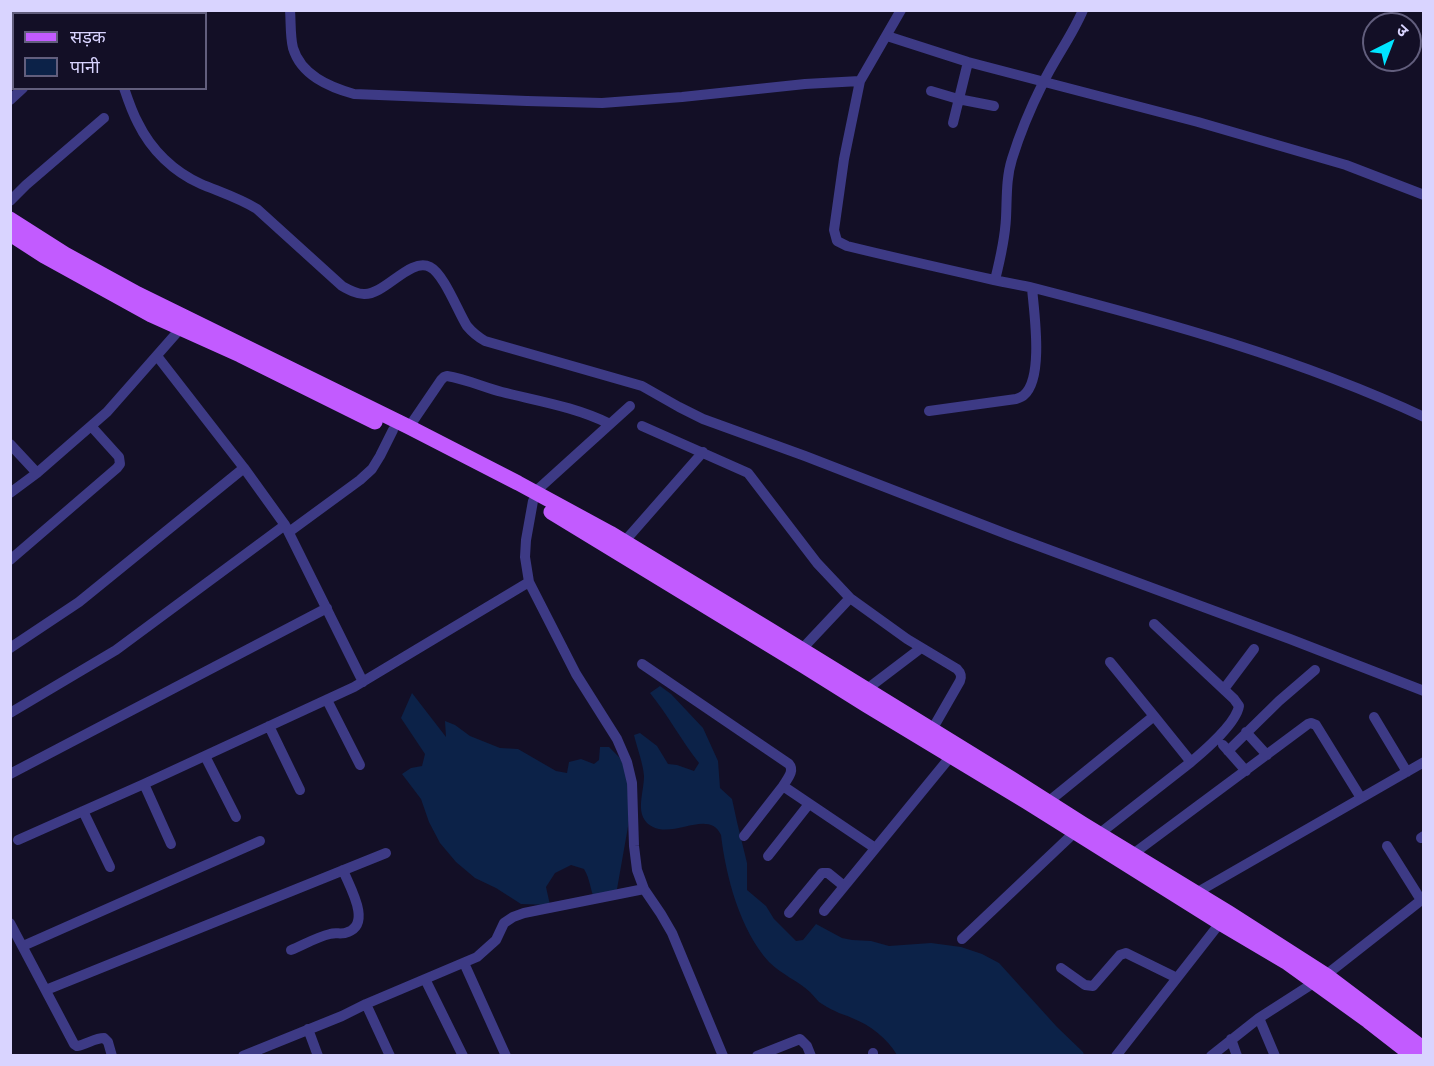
<!DOCTYPE html>
<meta charset="utf-8">
<style>
body{margin:0}
#map{position:relative;width:1434px;height:1066px;overflow:hidden;background:#130f26;font-family:Quicksand,"Noto Sans Devanagari",sans-serif}
canvas{display:block}
.frame{position:absolute;inset:0;border:12px solid #d9d4ff;pointer-events:none}
.legend{position:absolute;left:12px;top:12px;width:195px;height:78px;box-sizing:border-box;background:#130f26;border:2px solid #625e7d;margin:0;padding:8px 10px;list-style:none;font-size:18px;color:#d9d4ff}
.legend li{display:flex;align-items:center;gap:12px;height:30px}
.legend b{width:30px;border:2px solid #625e7d}
.north{position:absolute;left:1362px;top:12px;width:60px;height:60px;box-sizing:border-box;background:#130f26;border:2px solid #625e7d;border-radius:50%;rotate:42deg;font-size:16px;font-weight:700;line-height:24px;text-align:center;color:#d9d4ff}
.north::after{content:'';display:block;margin:auto;width:21px;height:27px;background:#00e5ff;clip-path:polygon(50% 0,100% 100%,50% 72%,0 100%)}
</style>
<div id="map">
<canvas width="1434" height="1066"></canvas>
<div class="frame"></div>
<ul class="legend">
<li><b style="height:8px;background:#c25bff"></b>सड़क</li>
<li><b style="height:16px;background:#0c2248"></b>पानी</li>
</ul>
<div class="north">उ</div>
</div>
<script>
const context = document.querySelector('canvas').getContext('2d');
context.lineJoin = 'round';
function fillPath(path, color) {
  context.fillStyle = color;
  context.fill(path, 'evenodd');
}
function strokePath(path, color, width, dash) {
  context.strokeStyle = color;
  context.lineWidth = width;
  context.lineCap = dash ? 'butt' : 'round';
  context.setLineDash(dash || []);
  context.stroke(path);
}
const water = new Path2D(`
 M660,686L671,694L703,728L718,761L720,788L732,799L737,822L747,863V890L766,906L774,919L796,941L803,940L816,924L842,938L852,940L871,941L889,946L931,943L961,947L982,954L999,963L1057,1027L1083,1052L1084,1055H897C887,1038 870,1025 852,1018C846,1015 840,1014 835,1011C830,1009 824,1005 819,1002C816,999 813,995 810,992C798,981 781,974 769,962C740,930 726,877 721,835C709,809 675,838 653,827C633,817 644,794 644,776C643,763 637,748 634,735L640,733L657,746L668,764L677,765L694,771L699,763C681,740 668,715 650,693Z
 M412,693L446,737L445,721L455,725L470,736L500,748L518,749L556,771L567,773L569,762L581,759L594,764L599,760L600,747H609L619,757L627,770L629,821L617,889L610,895L594,898C590,888 590,879 584,869L571,865L555,873L546,887L550,905L521,904L496,888L475,878L456,862L440,843L429,822L421,799L402,774L411,768L422,766L425,754L401,718Z`);
const minor = new Path2D(`
 M95,10L96,14
 M290,10C291,22 290,36 293,48C301,75 329,87 354,94L527,101L602,103L682,97L805,84L860,81
 M901,10L860,81L844,159L834,230L837,241L847,246C896,258 945,269 994,280C1007,283 1021,285 1034,288C1166,322 1300,359 1424,417
 M887,36L968,62L1198,122L1346,165L1424,195
 M124,88C128,100 132,112 138,123C151,150 174,172 201,184C220,192 239,198 257,209L342,286C349,290 356,294 364,294C385,295 410,257 430,267C444,274 458,312 467,326C472,332 478,337 485,341L642,386L679,407L703,419L805,456L1009,535L1290,639L1424,691
 M931,91L958,99L994,106
 M10,100L23,88
 M953,123L968,62
 M10,201L26,185L104,118
 M995,280C1000,260 1005,239 1006,218C1007,198 1006,178 1012,159C1020,133 1031,107 1043,83C1055,58 1072,36 1083,10
 M157,356L244,468L285,525L363,682
 M929,411L1016,399C1019,398 1022,397 1024,395C1044,378 1034,312 1032,288
 M642,426L748,473L817,563L850,598
 M409,427L441,380L444,377L447,376C466,379 483,387 502,392C538,401 576,407 610,424
 M10,444L37,473
 M535,492L630,406
 M10,493L37,473L107,412L181,328
 M289,532L360,480L372,469L380,456L393,430
 M624,542L703,452
 M10,560L117,468L120,464L119,457L91,426
 M529,582L525,557L526,540L533,501
 M1154,624L1234,699L1239,706C1236,724 1205,750 1191,762
 M10,648L79,602L244,468
 M802,649L850,598L907,639L957,669C961,673 962,676 960,681L929,735
 M1110,662L1154,716
 M642,664L789,764C795,771 787,779 783,786
 M867,689L921,648
 M1224,689L1254,649
 M327,700L360,765
 M10,713L116,650L285,525
 M1374,717L1407,772
 M269,726L300,790
 M1246,732L1267,755
 M1223,745L1246,771
 M1228,751L1279,701L1315,670
 M205,756L236,817
 M10,774L327,608
 M144,784L171,844
 M1048,802L1154,716L1191,762L1099,834
 M83,811L110,867
 M744,836L783,786L875,848
 M1421,838L1424,836
 M18,840L144,784L354,687L529,582L576,674L617,739L627,762L632,783L634,846L637,870L644,889L661,914L672,933L723,1056
 M1387,846L1421,900
 M1133,854L1308,724L1311,723L1316,725L1361,798
 M768,856L809,804
 M1196,893L1424,762
 M824,911L951,756
 M789,913L822,873H828L844,886
 M10,923L74,1044L77,1046C87,1044 95,1038 104,1038L108,1042L112,1056
 M962,939L1075,832
 M23,946L260,841
 M291,950C303,945 317,937 330,934C336,932 342,935 348,932C372,923 349,886 343,870
 M464,963L506,1056
 M1061,968L1085,985L1093,986L1120,955L1126,953L1177,978L1220,923
 M425,979L463,1056
 M46,990L386,853
 M366,1004L390,1056
 M1259,1018L1275,1056
 M308,1029L318,1056
 M1231,1039L1237,1056
 M873,1053V1056
 M243,1056L342,1016L366,1004L477,957L496,940L504,923L513,917L524,913L644,889
 M757,1056L800,1039L807,1046L811,1056
 M1116,1056L1177,978
 M1211,1056L1259,1018L1326,975L1424,898`);
const primary = new Path2D(`
 M10,219L65,254L138,294L409,427L518,483L610,533L770,630L1012,779L1083,824L1229,913L1326,975L1424,1049
 M10,234L44,256L151,315L240,355L375,422
 M551,512L804,666L866,705L1027,802L1220,923L1286,962L1368,1021L1413,1056`);
fillPath(water, '#0c2248');
strokePath(minor, '#3d3a85', 10);
strokePath(primary, '#c25bff', 15);
</script>
